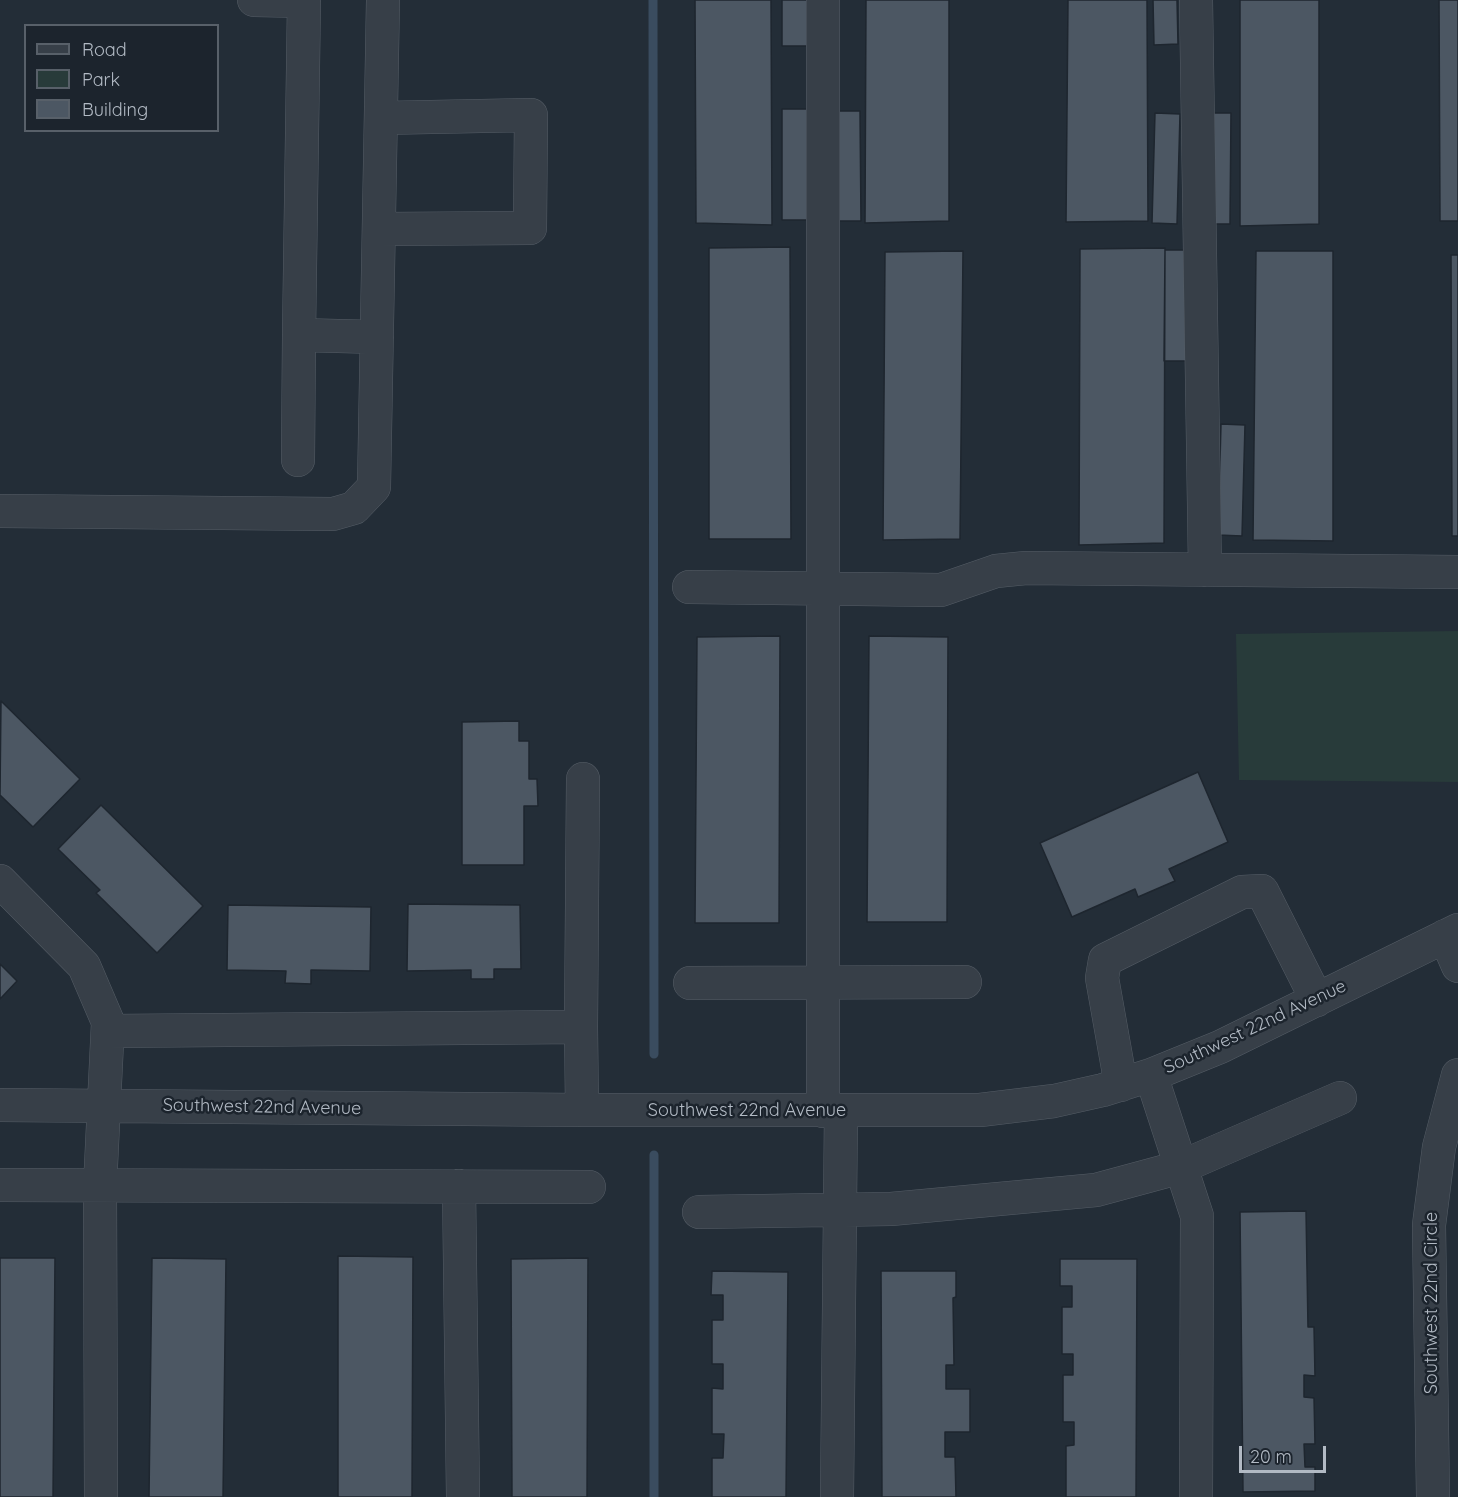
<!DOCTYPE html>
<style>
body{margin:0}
#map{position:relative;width:1458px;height:1497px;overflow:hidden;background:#232d37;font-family:Quicksand,sans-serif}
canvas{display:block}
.legend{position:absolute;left:24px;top:24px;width:195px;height:108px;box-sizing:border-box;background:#1c242d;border:2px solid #586069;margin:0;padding:8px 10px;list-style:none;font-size:18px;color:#b2bac4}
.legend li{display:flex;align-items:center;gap:12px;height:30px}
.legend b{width:30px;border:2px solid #586069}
.scale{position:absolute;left:1239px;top:1446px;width:87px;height:27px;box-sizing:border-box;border:3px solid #b2bac4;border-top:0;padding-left:8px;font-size:18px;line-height:21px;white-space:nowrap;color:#b2bac4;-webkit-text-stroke:4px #1c242d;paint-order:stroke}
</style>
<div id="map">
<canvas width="1458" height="1497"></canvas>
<ul class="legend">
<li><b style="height:8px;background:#373f48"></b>Road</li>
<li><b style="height:16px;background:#283b3a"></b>Park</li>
<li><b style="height:16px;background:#4c5763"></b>Building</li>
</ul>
<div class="scale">20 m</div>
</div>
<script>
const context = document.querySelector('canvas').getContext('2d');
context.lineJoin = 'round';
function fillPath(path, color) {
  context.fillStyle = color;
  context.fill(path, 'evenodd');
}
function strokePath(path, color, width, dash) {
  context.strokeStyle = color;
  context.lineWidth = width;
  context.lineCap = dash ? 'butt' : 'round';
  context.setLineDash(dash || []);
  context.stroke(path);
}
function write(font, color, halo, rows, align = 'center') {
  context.font = font + ' Quicksand,sans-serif';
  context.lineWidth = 5;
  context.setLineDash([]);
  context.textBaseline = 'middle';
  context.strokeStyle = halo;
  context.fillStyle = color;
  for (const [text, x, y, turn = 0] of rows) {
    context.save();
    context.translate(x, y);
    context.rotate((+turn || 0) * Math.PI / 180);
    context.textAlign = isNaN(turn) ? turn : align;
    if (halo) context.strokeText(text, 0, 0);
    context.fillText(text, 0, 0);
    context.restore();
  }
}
const green = new Path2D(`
 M1458,631V782L1239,780L1236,634Z`);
const stream = new Path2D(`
 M653,0L654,1054
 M654,1155V1497`);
const building = new Path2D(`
 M695,0H771L772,225L696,223Z
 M782,0H807L808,46H782Z
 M866,0H949V221L865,223Z
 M1068,0H1147L1148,221L1066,222Z
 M1153,0H1177L1178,44L1154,45Z
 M1240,0H1319V224L1240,226Z
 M1439,0H1458V221H1440Z
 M782,109H807V220H782Z
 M836,111H860L861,221H837Z
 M1155,113L1180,114L1177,224L1152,223Z
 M1207,113H1231L1230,224H1206Z
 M790,247L791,539H709V248Z
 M1165,248L1164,543L1079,545L1080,249Z
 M1165,250H1190L1189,361H1164Z
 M963,251L960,539L883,540L885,252Z
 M1256,251H1333V541L1253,540Z
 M1451,255H1458V536H1452Z
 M1221,424L1245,425L1242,536L1218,535Z
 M780,636L779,923H695L697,637Z
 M869,636L948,637L947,922H867Z
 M1,701L80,779L33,827L0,795Z
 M519,721V741H529V779H537L538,806H524V865H462V722Z
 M1198,772L1228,842L1169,869L1175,881L1138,897L1135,889L1072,917L1040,843Z
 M101,805L203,906L157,953L96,893L100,890L58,849Z
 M408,904L520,905L521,969H494V979H471V970L407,971Z
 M228,905L371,907L370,971L311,970V984L285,983L286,971L227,970Z
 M0,964L17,981L0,999Z
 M1306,1211L1308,1327H1314L1315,1376L1304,1375V1397L1314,1398L1315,1444H1304L1305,1467H1315V1491L1243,1492L1240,1212Z
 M338,1256L413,1257L412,1497H338Z
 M0,1258H55L53,1497H0Z
 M152,1258L226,1259L223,1497H149Z
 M588,1258L587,1497H512L511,1259Z
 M1060,1259H1137L1136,1497H1066V1446L1074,1445V1422H1063V1375H1073V1354H1062V1307H1072V1286H1060Z
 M712,1271L788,1272L786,1497H712V1458H723L724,1434H712V1388L723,1389V1364H712V1320H723V1295H711Z
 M881,1271H956V1297L953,1298L954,1365H946V1389H970V1432H945V1457H955L956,1497H882Z`);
const minor = new Path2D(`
 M254,0L304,1
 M304,0L299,335L377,337
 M823,0V1111
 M1196,0L1205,570
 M379,229L530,228L531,115L381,118
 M298,460L299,335
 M0,511L333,514L354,508L374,487L383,0
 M689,587L941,590L996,571L1026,568L1458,572
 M0,881L84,966L108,1022L100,1186L101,1497
 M1445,936L1458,966
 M690,983L965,982
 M108,1031L581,1027
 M1151,1075L1197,1216L1196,1497
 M1121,1085L1102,978L1105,960L1242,892L1262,891L1317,1000
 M0,1105L582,1110H980L1054,1101L1103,1090L1151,1075L1220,1047L1458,930
 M582,1110L581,1027L583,779
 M0,1185L589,1187
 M459,1186L463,1497
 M699,1212L891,1209L1096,1190L1181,1167L1340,1098
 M837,1497L841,1111
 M1433,1497L1429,1225L1439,1147L1458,1075`);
const streetNames = [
 ["Southwest 22nd Avenue",1255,1027,-25],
 ["Southwest 22nd Avenue",262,1107,1],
 ["Southwest 22nd Avenue",747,1111],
 ["Southwest 22nd Circle",1432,1303,-90]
];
fillPath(green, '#283b3a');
strokePath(stream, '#3a4c5f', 9);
fillPath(building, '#4c5763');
strokePath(building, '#1e262f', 1.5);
strokePath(minor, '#555d66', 34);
strokePath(minor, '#373f48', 33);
write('18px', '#b2bac4', '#1c242d', streetNames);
</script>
